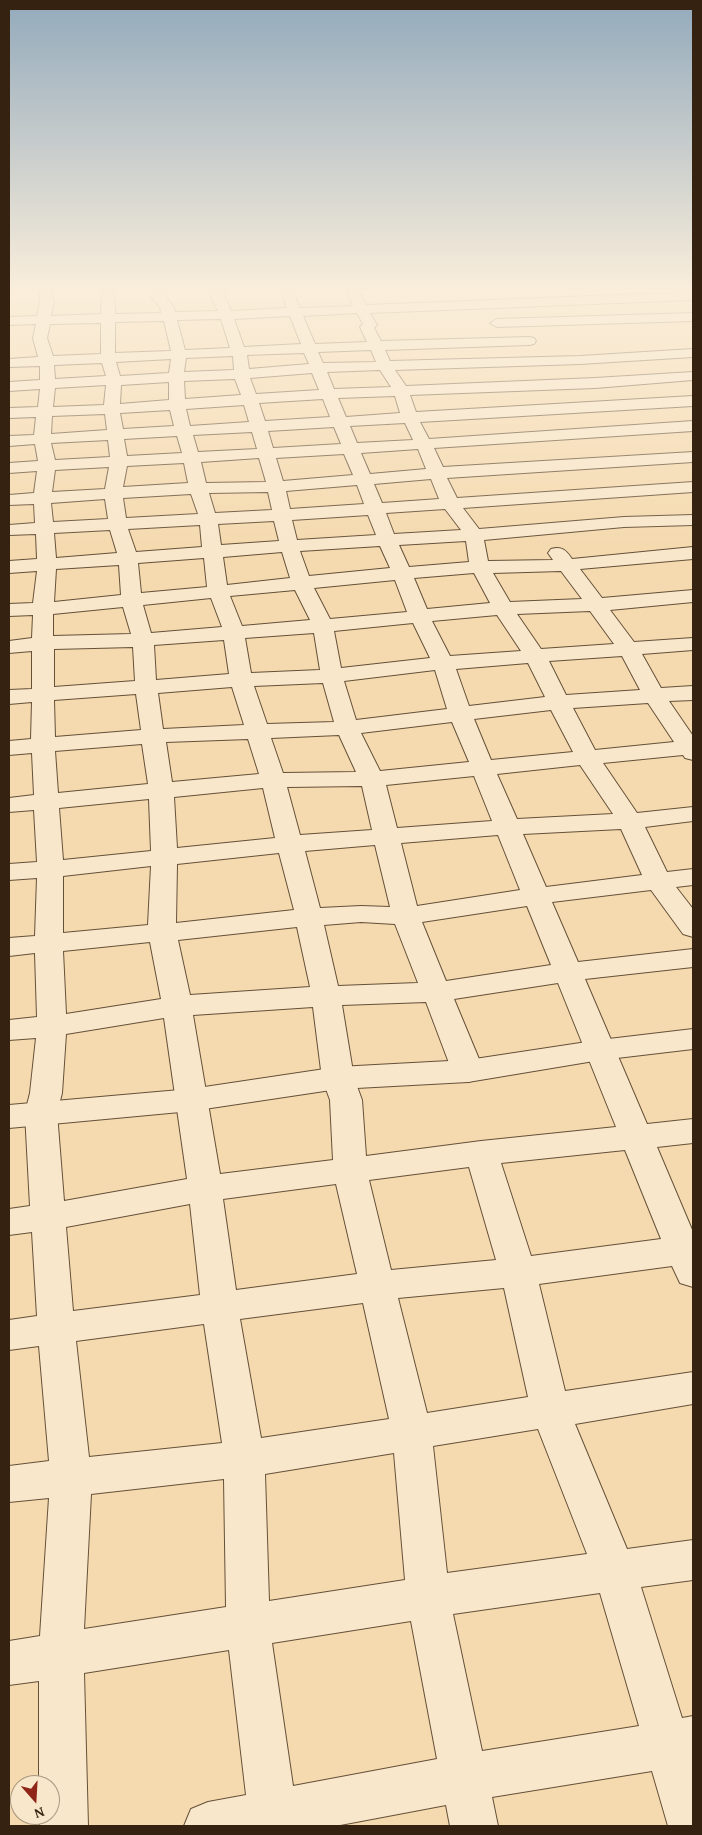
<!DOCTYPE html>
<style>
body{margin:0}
#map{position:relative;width:702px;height:1835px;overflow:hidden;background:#f5daaf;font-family:"Gentium Book Plus",serif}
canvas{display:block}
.frame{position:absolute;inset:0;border:10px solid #352210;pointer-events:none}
.north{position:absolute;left:10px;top:1775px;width:50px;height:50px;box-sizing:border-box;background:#f8e7cb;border:1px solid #aa9880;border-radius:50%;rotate:161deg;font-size:14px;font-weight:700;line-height:20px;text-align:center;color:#352210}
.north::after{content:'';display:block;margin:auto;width:18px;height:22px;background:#8f2418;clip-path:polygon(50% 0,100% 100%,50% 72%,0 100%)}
</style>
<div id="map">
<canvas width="702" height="1835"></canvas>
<div class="frame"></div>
<div class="north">N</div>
</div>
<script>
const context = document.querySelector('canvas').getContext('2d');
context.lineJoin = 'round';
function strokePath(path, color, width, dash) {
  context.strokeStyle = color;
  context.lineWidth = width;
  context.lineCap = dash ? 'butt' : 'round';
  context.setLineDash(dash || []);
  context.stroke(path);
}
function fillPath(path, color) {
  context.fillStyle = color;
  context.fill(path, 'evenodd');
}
const minor = new Path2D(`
 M39,290H51L54,302L51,316L101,314L102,290H114L115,314L161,313L160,307L152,298L155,290H167L166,298L173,306L175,312L218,311L211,297L212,290H224L225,297L231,311L287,308L280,290H292L300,308L353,306L346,290H358L366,305L693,292V300L370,313L377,325L374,328L381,341L529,337L534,338L536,341L534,344L529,345L385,350L390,361L580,356L693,349V357L580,364L395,370L406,386L595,378L693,372V380L595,388L410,395L416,412L693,396V406L420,422L429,439L693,421V431L434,448L443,467L693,452V462L447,478L457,498L693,482V492L463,508L479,529L624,517L693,515V525L624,527L484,540L488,561L553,560L548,553L551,549C562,546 566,550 572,559L693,547V559L580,569L602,598L693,590V602L610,610L634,642L693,638V650L642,654L661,688L693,686V700L669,701L693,736V760L685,758L683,755L603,763L637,813L693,807V821L645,827L667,872L693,869V885L676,887L693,909V937L683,934L651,890L552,902L578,962L693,949V967L585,979L647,1124L693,1119V1143L657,1147L693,1232V1287L680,1283L672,1266L539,1284L565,1391L693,1372V1404L575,1424L627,1549L693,1540V1580L641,1587L682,1718L693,1716V1826H668L652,1771L492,1797L498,1826H450L446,1805L335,1826H184L191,1809L208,1802L246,1795L229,1650L84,1673L88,1826H40V1815H50V1785H39V1681L9,1685V1641L40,1636L49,1498L9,1502V1466L49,1461L39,1346L9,1350V1320L37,1316L32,1232L9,1235V1209L30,1206L25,1113L30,1093L36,1038L9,1040V1020L37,1017L35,953L9,956V938L35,936L37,878L9,880V864L37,862L34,810L9,812V798L34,795L32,753L9,755V741L31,739L32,702L9,704V690L32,689V651L9,653V641L32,638L33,615L9,616V604L33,603L37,571L9,573V561L37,559L36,534L9,535V525L35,523L34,504L9,505V495L34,493L37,471L9,473V463L38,461L35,444L9,446V436L34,435L36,417L9,418V408L38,407L40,389L9,391V382L40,380V366L9,367V359L38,357L33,338L36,324L9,325V317L37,316L40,302ZM357,313L363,324L360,327L367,342L315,344L303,316ZM290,316L301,344L244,347L234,319ZM221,319L230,348L185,350L177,320ZM164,321L171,351L115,353V322ZM101,323V354L53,356L47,338L50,324ZM371,350L376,362L323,363L318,352ZM304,353L309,364L249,369L247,355ZM233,356L234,370L184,372L186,358ZM171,359L169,373L120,376L116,362ZM102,363L106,376L55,379L54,365ZM380,370L391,387L334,389L327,372ZM312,373L319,390L256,394L250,378ZM235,379L241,395L185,399L184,381ZM169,382V400L120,404L121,385ZM106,385L104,405L53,407L55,388ZM395,396L400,413L346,417L338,398ZM323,399L330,417L265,421L259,403ZM244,405L249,422L190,426L186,409ZM170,410L174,426L123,429L120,413ZM105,414L107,430L51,434L52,416ZM405,423L413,440L357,443L350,426ZM334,427L341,444L273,448L268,431ZM252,432L257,449L198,452L193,435ZM177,436L182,453L127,456L124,439ZM108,440L110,457L55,460L51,443ZM418,449L426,469L370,474L361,453ZM344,454L353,475L283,481L276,458ZM259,458L266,482L206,483L201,462ZM184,463L188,483L123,487L127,466ZM109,467L105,489L52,492L55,470ZM431,479L439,499L382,503L374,484ZM357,485L364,504L290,509L286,491ZM268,492L272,510L215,513L209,493ZM191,494L198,514L126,518L123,498ZM105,499L108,519L53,522L51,503ZM445,509L461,530L394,534L386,513ZM368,515L376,535L297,540L292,520ZM274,521L279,541L221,545L218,524ZM200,525L202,547L136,552L128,529ZM110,530L117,553L56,558L54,533ZM466,541L469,562L409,567L399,545ZM380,546L390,568L309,576L300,551ZM282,552L290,578L227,585L223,557ZM204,558L207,587L141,593L138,563ZM119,565L121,595L54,602L56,569ZM561,571L582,599L510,602L493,573ZM474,573L490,603L427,609L414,578ZM395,580L407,612L330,619L314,588ZM295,590L310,620L242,626L230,596ZM211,598L222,627L151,633L143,605ZM123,607L131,634L53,636V614ZM590,611L614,644L541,649L517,614ZM497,615L521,651L450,656L432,621ZM413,623L430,658L341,668L334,631ZM314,633L320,670L251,673L245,638ZM224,640L229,674L156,680L154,645ZM133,647L135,681L54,687V649ZM622,656L640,690L566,695L549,661ZM528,663L545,697L469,706L456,669ZM435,670L447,709L356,720L344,681ZM323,683L334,722L267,724L254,686ZM232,687L244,725L163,729L158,693ZM136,694L141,730L55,737L54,700ZM648,703L674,742L595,750L573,708ZM551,710L573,752L491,760L474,719ZM452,722L469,762L380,771L361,733ZM339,735L356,772L283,773L271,738ZM248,739L259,774L172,782L166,742ZM142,744L148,784L58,793L55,751ZM580,765L613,814L517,819L497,774ZM474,776L492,821L397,828L386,785ZM362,786L372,830L300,835L287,787ZM263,788L275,838L177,848L174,797ZM149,799L151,851L63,860L59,808ZM621,829L642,875L546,887L523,834ZM498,835L520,890L417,906L401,843ZM375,845L390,907L361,906L320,908L305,851ZM279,853L294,910L176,923L177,864ZM151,866L148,925L63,933V876ZM527,906L551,965L446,981L422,922ZM361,922L395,924L418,983L338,986L324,925ZM297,927L310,987L190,995L178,940ZM150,942L161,999L66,1014L63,951ZM558,983L616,1127L481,1141L366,1156L362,1100L354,1078L342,1005L426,1002L452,1071L457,1079L468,1082L479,1079L484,1071L454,999ZM313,1007L322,1078L330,1100L333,1160L220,1174L193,1015ZM164,1018L187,1179L64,1201L57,1113L62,1093L66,1034ZM625,1150L661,1239L531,1256L501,1163ZM469,1167L496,1260L391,1270L369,1180ZM336,1184L357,1274L236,1290L223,1199ZM190,1204L200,1295L73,1311L66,1227ZM504,1288L528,1397L427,1413L398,1298ZM363,1303L389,1419L261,1438L240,1319ZM204,1324L222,1443L89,1457L76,1341ZM538,1429L587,1554L447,1573L433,1446ZM394,1453L405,1580L269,1601L265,1474ZM224,1479L226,1607L84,1629L91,1494ZM600,1593L639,1726L482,1751L453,1614ZM411,1621L437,1759L293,1786L272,1643Z
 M693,313V321L497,327L490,323L497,319Z`);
const tertiary = new Path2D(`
 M693,1029V1049L600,1060L468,1082L338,1089L191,1111L9,1128V1105L191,1089L338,1067L468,1060L600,1040Z`);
strokePath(minor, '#655038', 2);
strokePath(tertiary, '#655038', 2);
fillPath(minor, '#f8e7cb');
fillPath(tertiary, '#f8e7cb');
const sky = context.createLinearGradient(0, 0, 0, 547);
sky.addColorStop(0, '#93aabc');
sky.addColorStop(0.53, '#faeedb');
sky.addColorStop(1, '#faeedb00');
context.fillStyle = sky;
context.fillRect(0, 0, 702, 547);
</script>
